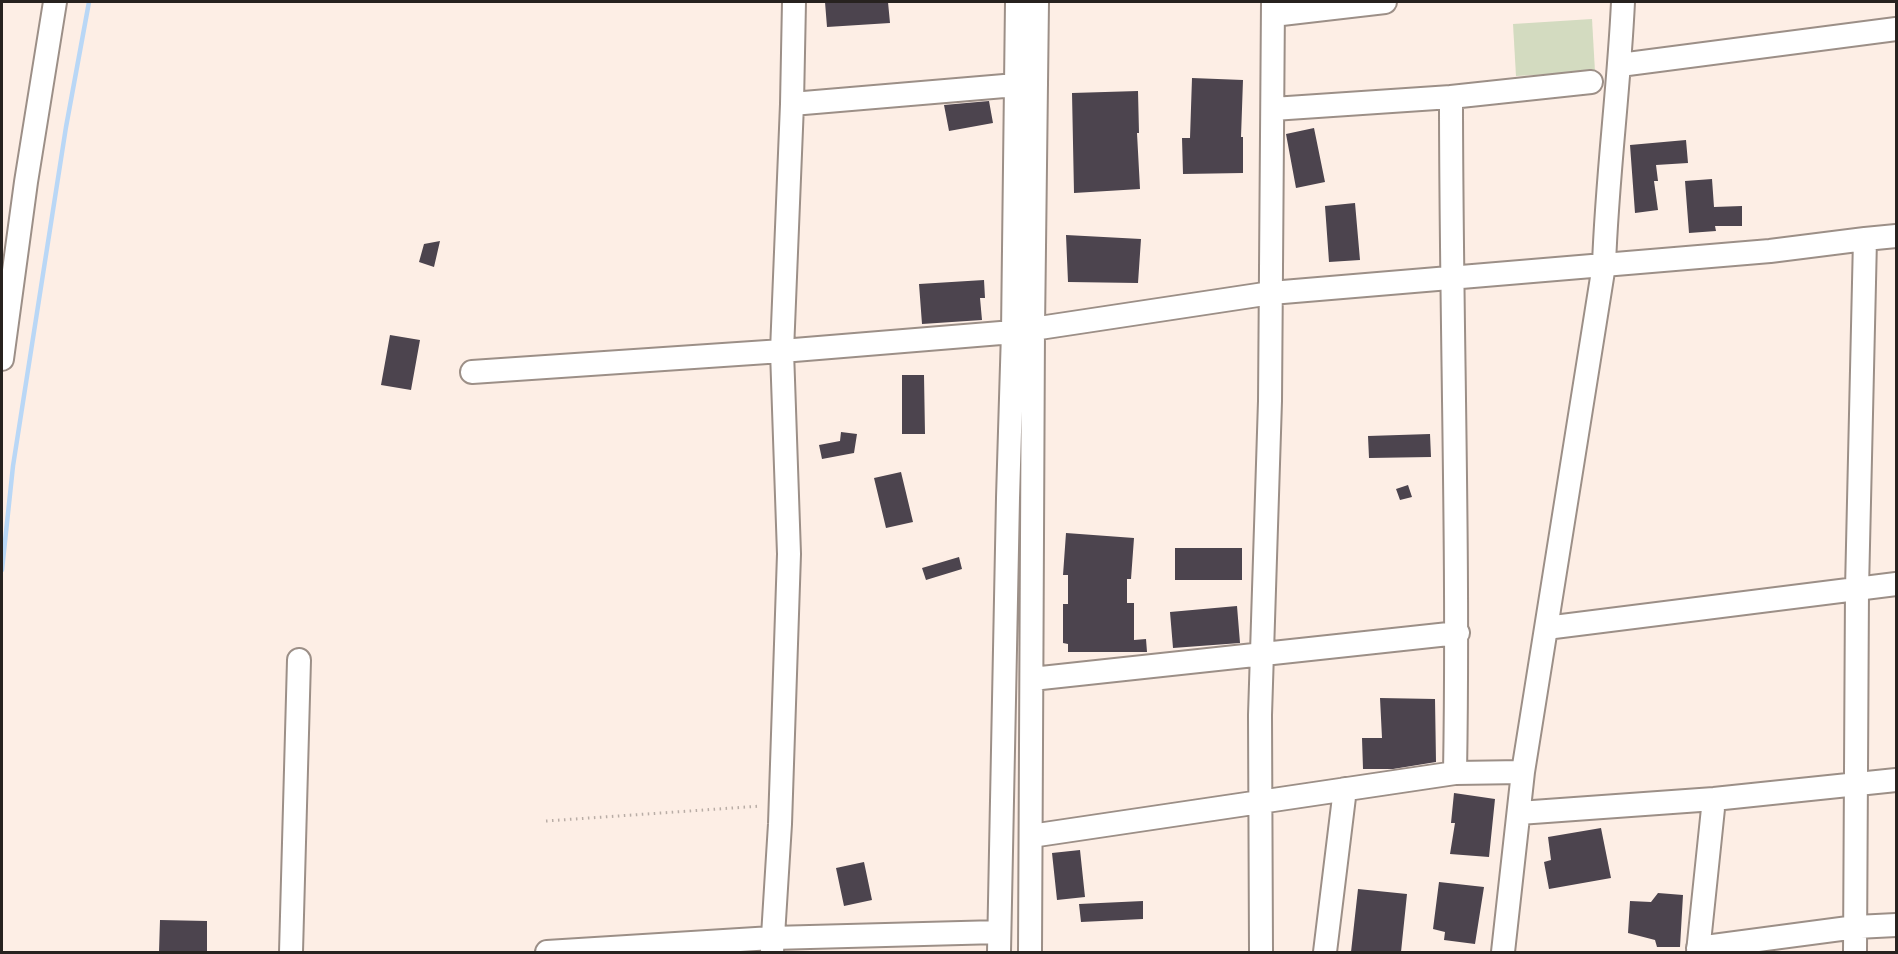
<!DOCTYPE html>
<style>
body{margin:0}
#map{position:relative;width:1898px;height:954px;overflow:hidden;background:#fdeee5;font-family:"Asap Condensed",sans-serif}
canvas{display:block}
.frame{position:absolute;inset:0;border:3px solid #27221f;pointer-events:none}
</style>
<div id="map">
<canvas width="1898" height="954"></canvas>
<div class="frame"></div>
</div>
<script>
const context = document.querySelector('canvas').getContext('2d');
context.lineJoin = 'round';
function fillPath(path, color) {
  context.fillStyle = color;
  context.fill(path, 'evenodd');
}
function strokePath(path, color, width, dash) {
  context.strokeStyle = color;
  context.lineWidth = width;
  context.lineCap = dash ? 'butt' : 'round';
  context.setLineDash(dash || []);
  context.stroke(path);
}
const green = new Path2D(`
 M1592,19L1595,72L1516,76L1513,24Z`);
const stream = new Path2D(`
 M2,570L13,466L66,127L89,2`);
const building = new Path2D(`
 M825,2H888L890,23L827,27Z
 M1192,78L1243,80L1241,137H1243V173L1183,174L1182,138H1190Z
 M1138,91L1139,133H1137L1140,189L1074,193L1072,93Z
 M989,101L993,123L949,131L944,105Z
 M1314,128L1325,182L1296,188L1286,134Z
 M1686,140L1688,163L1656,165L1658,181H1654L1658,210L1635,213L1630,145Z
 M1712,179L1714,207L1742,206V226H1715L1716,231L1689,233L1685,181Z
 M1355,203L1360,260L1329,262L1325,206Z
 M1066,235L1141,239L1138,283L1068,282Z
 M440,241L434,267L419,262L424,244Z
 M984,280L985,298H980L982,320L922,324L919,284Z
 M390,335L420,340L411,390L381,385Z
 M902,375H924L925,434H902Z
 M841,432L857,434L854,453L822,459L819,445L840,441Z
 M1430,434L1431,457L1369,458L1368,436Z
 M901,472L913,522L886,528L874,478Z
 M1408,485L1412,497L1400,500L1396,489Z
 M1066,533L1134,538L1131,579H1127V603H1134V640L1146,639L1147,652H1068V644L1063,643V604H1068V575H1063Z
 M1175,548H1242V580H1175Z
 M959,557L962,569L926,580L922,568Z
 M1237,606L1240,643L1173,648L1170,612Z
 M1380,698L1435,699L1436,762L1393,769H1363L1362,738H1382Z
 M1454,793L1495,799L1489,857L1450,854L1455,823H1451Z
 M1601,828L1611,878L1549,889L1544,862L1551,860L1548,837Z
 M1080,850L1085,897L1057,900L1052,853Z
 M864,862L872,900L844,906L836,868Z
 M1439,882L1484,887L1475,944L1444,940L1445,932L1433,929Z
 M1358,889L1407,894L1401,952H1351Z
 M1658,893L1683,895L1680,947H1657L1655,940L1628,933L1630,901L1651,902Z
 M1143,901V919L1081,922L1079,904Z
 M160,920L207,921V952H159Z`);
const path = new Path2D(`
 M546,821L761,806`);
const minor = new Path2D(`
 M1273,15L1385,2
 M1620,65L1896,29
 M792,104L1016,85
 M1273,109L1451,97
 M1865,239L1896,236
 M2,359L26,182L55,2
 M472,372L782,351L1013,332L1271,293L1770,251L1865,239L1857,589L1855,952
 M1546,628L1896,584
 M1032,679L1458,633
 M1455,773C1459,547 1451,322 1451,97L1591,82
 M1519,813L1714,799L1896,780
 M1031,836L1455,773L1523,772
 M1698,948L1856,927L1896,925
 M291,952L299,660
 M547,952L772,938L999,932
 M772,952L780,824L789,554L782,351L792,104L794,2
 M999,952L1008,498L1013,332L1017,2
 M1030,952L1033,329L1037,2
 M1261,952L1260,715L1270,401L1273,2
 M1325,952L1345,789
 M1503,952L1523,772L1604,265C1607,177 1619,89 1623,2
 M1698,952L1714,799`);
fillPath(green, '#d3dbc0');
strokePath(stream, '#b9d7f6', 4.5);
fillPath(building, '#4c444e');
strokePath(minor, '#9c8f87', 26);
strokePath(path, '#b9ada6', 3, [1.5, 4.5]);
strokePath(minor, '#fff', 22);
</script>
